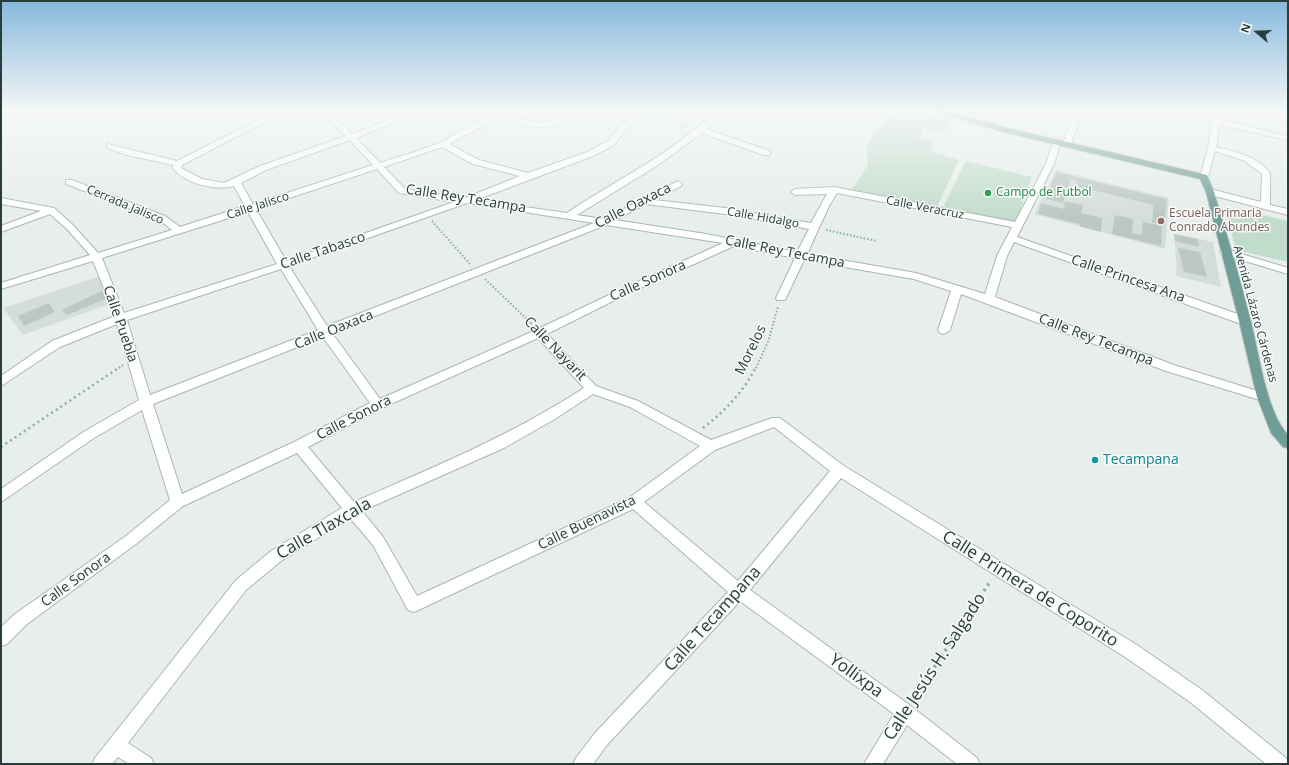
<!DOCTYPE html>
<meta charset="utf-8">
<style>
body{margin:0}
#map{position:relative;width:1289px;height:765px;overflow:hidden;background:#e7eeeb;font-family:"Open Sans",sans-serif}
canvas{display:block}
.frame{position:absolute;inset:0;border:2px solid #273e3a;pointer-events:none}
.north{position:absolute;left:1237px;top:12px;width:40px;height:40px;-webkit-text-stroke:3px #f7faf9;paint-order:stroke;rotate:289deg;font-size:11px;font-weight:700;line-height:16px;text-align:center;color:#273e3a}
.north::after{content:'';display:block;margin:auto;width:14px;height:18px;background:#273e3a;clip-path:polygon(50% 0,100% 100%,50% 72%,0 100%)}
</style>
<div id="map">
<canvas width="1289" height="765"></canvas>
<div class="frame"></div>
<div class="north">N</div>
</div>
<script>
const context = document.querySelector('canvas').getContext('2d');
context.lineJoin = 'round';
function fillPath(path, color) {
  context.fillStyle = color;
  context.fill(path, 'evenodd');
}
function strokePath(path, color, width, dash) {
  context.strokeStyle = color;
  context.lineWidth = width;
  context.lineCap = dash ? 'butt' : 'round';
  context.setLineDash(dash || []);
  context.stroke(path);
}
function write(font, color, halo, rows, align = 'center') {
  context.font = font + ' "Open Sans",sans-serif';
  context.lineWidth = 3;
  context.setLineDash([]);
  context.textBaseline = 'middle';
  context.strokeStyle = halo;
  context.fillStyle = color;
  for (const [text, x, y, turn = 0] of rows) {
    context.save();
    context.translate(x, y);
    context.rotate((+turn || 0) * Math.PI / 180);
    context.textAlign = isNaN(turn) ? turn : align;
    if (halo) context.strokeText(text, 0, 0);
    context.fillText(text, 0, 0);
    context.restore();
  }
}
const built = new Path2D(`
 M1056,170L1169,198L1165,249L1034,214Z
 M1174,234L1213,242L1221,287L1176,276L1175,270H1177Z
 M107,274L115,302L23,335L3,308Z`);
const green = new Path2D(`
 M899,110H919L948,119L944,133L924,128L919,138L933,141L931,152L959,160L936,209L851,191L868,165L867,147L872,136L885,121Z
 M966,161L1032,177L1014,228L942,209Z
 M1226,211L1247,216L1249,212L1288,221V262L1236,250Z`);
const building = new Path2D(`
 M1056,172L1167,199L1164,225L1152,222L1154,205L1076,186L1077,181L1071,179L1063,203L1046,199Z
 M1065,201L1083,205L1081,213L1102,218L1101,232L1079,226L1080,224L1038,214L1041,203L1064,209Z
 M1115,215L1133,219L1132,233L1142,235L1143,222L1162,226L1161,246L1112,234Z
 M1174,234L1198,239L1199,247L1175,241Z
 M1178,248L1200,252L1207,277L1184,272Z
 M106,289L108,298L67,315L62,310Z
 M49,303L55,312L24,326L18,316Z`);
const pathFar2 = new Path2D(`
 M646,113L689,127
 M432,221L470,264
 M826,230L877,241
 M485,279L533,325
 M119,368L123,365
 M756,368L768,342L778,307`);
const pathFar1 = new Path2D(`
 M703,428C725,411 743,392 756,367
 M1,447L120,367`);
const path = new Path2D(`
 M913,700L991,580`);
const minor = new Path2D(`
 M207,110H218L210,115H204L203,113Z
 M278,110H288L182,165L181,168L202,179L224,183L260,166L346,136L319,110H328L352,134L415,110H426L356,138L380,163C400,156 420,151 439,143C463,132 486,110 513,110L507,114C525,121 540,127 559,118C569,114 575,110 586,110C581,114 575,117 570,119C543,132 527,128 501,117L449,144L479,160L528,173L587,152L608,141L634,110H642L614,145L593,156L476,200L567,213C617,179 673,154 716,110H724L706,129L770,151V155H764L702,133L655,167L577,215L604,219L678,181L682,184L681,186L654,200L725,208L811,223L827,194L795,195L791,192L795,189L834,187L1015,222L1046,164L1053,142L1060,140L1061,142L1054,164L1017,237L1249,318L1251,321L1245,325L1241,324L1014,242L1007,256L995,297L1174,365L1267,394L1269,397L1267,400L1263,401L1166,371L961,294L950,330L944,334L940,333L938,330L951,291L914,279L804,260L785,300H777L776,298L795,258L734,246L621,297L547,334L596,386L638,401L711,440L772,418H780L844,466L1137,645L1202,690L1286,758L1288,764H1266L1190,702L1125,657L841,478L750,590L911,706L977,758L980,764H957L907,725L883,764H864L894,714L740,601L607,745L593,764H573L576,758L595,733L728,592L633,509L414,612L408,610L373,545L350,518L281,561L246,590L128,743L151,758L154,764H129L118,757L112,764H92L95,758L236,580L271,551L342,508L297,453L183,506L136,544L27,624L7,644L1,646V627L15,614L126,536L170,500L142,410L94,438L1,502V489L85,431L139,400L117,324L60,347L1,386V376L52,341L115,316L93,261L1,289V283L90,255L67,229L50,214L1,232V226L41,211L1,204V198L54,208L73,225L98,253L172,230L159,220L66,184V180H72L165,216L180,227L245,206L234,186C216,191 185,184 173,168V165L127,155L107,148V144L177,161ZM350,140L373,165L253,204L241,183L266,170ZM442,147L473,164L520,176L465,198L405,189L384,167ZM377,169L399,193L454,202L286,261L256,209ZM837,193L1012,227L997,256L985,294L916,273L807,254L829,206ZM467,203L594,223L327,326L289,266ZM646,204L725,214L809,229L797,252L706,234L615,220ZM248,212L277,264L124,313L102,258ZM606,225L723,243L613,293L536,330L380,399L332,333ZM281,269L318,330L150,395L127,320ZM323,337L370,403L294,442L182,494L153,404ZM538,338L584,388C510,436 434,467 354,502L308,447L382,408ZM593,394L630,407L700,446L629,498L417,596L383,537L362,511L504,448L555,419ZM774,427L830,471L738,581L644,502L715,450Z
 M1075,110H1083L1071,144L1064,146L1063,144Z
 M1162,110H1177L1215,119L1222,110H1230L1221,120L1288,136V140L1220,125L1216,147C1236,152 1257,156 1270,173V205L1288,209V215L1207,194L1206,192L1210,189L1261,202L1262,174L1245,161L1215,151L1208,177L1204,180L1201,179L1200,177L1208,148L1212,123Z
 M1225,249L1288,268V274L1222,254L1220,252L1222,250Z`);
const major = new Path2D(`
 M930,110H943L1008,128L1207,175L1214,192C1227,235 1240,278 1251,322C1259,353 1266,411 1288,435V448L1283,447L1271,433L1257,397L1239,321L1206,192L1200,179L1003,132Z`);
const markers = [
 [988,193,4,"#2e9e5b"],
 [1161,221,4,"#8d6e63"],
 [1095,460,4,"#0f9aa8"]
];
const farLeisurenames = [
 ["Campo de Futbol",996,193]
];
const farStreetnames = [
 ["Cerrada Jalisco",125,205,23],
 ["Calle Jalisco",258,206,-18],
 ["Calle Veracruz",925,208,11],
 ["Calle Hidalgo",763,218,10],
 ["Avenida Lázaro Cárdenas",1255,314,75]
];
const farEducationnames = [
 ["Escuela Primaria",1169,214],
 ["Conrado Abundes",1169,228]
];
const streetNames = [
 ["Calle Rey Tecampa",466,199,9],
 ["Calle Oaxaca",633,206,-27],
 ["Calle Tabasco",323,251,-19],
 ["Calle Rey Tecampa",785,252,11],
 ["Calle Princesa Ana",1128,279,19],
 ["Calle Sonora",648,281,-24],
 ["Calle Puebla",120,324,71],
 ["Calle Oaxaca",334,330,-22],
 ["Calle Rey Tecampa",1096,340,21],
 ["Calle Nayarit",555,349,46],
 ["Morelos",751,350,-64],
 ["Calle Sonora",354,418,-27],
 ["Calle Buenavista",587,523,-26],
 ["Calle Sonora",76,580,-36]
];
const cultureNames = [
 ["Tecampana",1103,460]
];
const nearStreetnames = [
 ["Calle Tlaxcala",324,529,-30],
 ["Calle Primera de Coporito",1030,589,32],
 ["Calle Tecampana",713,619,-48],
 ["Calle Jesús H. Salgado",935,667,-57],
 ["Yollixpa",856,676,36]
];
fillPath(built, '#d5ddda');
fillPath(green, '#c2dccc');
fillPath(building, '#bcc8c4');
strokePath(minor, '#aab6b2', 2);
strokePath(major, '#c3c9c8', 2);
strokePath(pathFar2, '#8baea6', 2, [1.5, 2]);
strokePath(pathFar1, '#8baea6', 2.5, [2, 3.5]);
strokePath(path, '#8baea6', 3.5, [2.5, 4]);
fillPath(minor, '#fff');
fillPath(major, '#709e96');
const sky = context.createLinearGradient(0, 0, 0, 217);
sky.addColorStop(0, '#87b8dd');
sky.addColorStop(0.51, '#f4f7f6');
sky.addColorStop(1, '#f4f7f600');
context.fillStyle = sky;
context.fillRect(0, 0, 1289, 217);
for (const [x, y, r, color] of markers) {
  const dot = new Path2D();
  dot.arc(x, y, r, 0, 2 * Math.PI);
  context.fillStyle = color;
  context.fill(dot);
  strokePath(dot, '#f7faf9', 1.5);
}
write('12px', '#27864d', '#f7faf9', farLeisurenames, 'left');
write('12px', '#273e3a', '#f7faf9', farStreetnames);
write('12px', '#785e54', '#f7faf9', farEducationnames, 'left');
write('14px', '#273e3a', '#f7faf9', streetNames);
write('14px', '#0d838f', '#f7faf9', cultureNames, 'left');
write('17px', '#273e3a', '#f7faf9', nearStreetnames);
</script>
